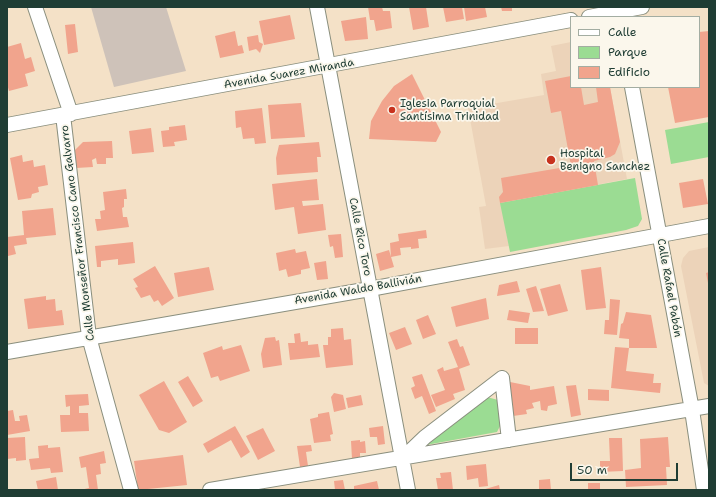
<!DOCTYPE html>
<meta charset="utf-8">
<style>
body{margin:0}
#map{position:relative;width:716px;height:497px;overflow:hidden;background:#f4e1c7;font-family:"Shantell Sans",sans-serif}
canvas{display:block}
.frame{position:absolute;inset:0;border:8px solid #1f3d34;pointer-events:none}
.legend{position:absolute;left:570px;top:16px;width:130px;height:72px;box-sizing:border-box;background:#fbf7ec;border:1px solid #a3ada2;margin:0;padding:5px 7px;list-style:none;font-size:12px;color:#1f3d34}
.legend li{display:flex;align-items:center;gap:8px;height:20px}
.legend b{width:20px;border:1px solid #a3ada2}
.scale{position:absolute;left:570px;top:463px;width:108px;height:18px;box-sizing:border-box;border:2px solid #1f3d34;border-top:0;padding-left:5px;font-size:12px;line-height:14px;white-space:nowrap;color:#1f3d34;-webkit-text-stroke:3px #fbf7ec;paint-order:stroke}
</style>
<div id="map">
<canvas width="716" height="497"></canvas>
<div class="frame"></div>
<ul class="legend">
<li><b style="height:5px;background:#fff"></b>Calle</li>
<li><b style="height:11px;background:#9bdc93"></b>Parque</li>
<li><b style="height:11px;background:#f1a48d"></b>Edificio</li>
</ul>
<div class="scale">50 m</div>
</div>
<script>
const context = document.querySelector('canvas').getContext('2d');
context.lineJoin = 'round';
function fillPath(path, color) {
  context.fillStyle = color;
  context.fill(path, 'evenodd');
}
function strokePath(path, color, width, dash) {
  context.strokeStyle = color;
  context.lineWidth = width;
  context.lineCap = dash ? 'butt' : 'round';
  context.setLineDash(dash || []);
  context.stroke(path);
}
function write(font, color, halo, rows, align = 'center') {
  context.font = font + ' "Shantell Sans",sans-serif';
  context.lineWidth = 3.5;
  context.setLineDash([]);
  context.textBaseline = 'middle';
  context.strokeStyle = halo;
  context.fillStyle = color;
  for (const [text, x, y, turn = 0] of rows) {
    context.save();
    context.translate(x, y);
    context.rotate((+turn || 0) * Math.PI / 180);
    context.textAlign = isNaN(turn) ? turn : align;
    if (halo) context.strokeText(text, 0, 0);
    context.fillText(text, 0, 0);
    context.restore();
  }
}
const built = new Path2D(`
 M571,42V87H610L627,179L501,203L509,246L485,249L479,207L486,206L468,108L544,95L541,74L556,71L551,46Z
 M709,247V386L704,383L681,266L683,258L689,251Z`);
const industrial = new Path2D(`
 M91,7H166L186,71L114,87Z`);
const green = new Path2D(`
 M709,122V157L671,164L665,130Z
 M635,178L642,219L638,226L626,230L510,252L500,203Z
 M487,397L498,400L501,424L497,432L426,445Z`);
const building = new Path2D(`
 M368,7H382L383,11H390L392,28L376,31L374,20H370Z
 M409,7H426L429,27L413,30Z
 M443,7H462L464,19L446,22Z
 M464,7H485L487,17L466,21Z
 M501,7H512V11H502Z
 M290,15L295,39L264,45L259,21Z
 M366,17L368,39L345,41L341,21Z
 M75,24L78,52L68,54L65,25Z
 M235,31L238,46L242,45L244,53L220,58L215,36Z
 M709,31V117L675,123L668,87H699V32Z
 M258,35L259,42L263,44L260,53L256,49L249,51L247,37Z
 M21,43L25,59L31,57L35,71L25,74L28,86L9,91L7,84V47Z
 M412,74L441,132L436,142L369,139L371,121L382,101L394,86Z
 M571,76V87H581L584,105L598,102L596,87H610L620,142L615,154L610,157L594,161L598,185L500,203L499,197L503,192L501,178L571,166L561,111L551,113L545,81Z
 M301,103L305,137L271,139L268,105Z
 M262,108L266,143L255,144L254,138L243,139L241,127L236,128L235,111Z
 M185,125L187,140L174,142L175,146L163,147L161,131L169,130V127Z
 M151,128L154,152L132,154L129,131Z
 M112,141L113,158H106V164H97L96,158L92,160L93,167L76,168L75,150L83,142Z
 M319,142L321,157H317L318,172L277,175L276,158L279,145Z
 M22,155L23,162L33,160L34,167L45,165L48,185L38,187L39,192L32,194L31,198L18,200L10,158Z
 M317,179L319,200L302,201L303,206L323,204L326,230L298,234L294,207L275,210L272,184Z
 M703,179L708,204L683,208L679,183Z
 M126,189L127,199H124V207L122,208L123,217H127L129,227L97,231L95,219H101L100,211L105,210L103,192Z
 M53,208L56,235L26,238L27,244L14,246L16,254L8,256L7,237L24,235L22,211Z
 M426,230L427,238L418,239L419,248L411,249V247L400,248L401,255L391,257L390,243L399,241L398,234Z
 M341,234L343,257L335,258L333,246L330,247L328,235Z
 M133,242L135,263L118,265V259L101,261V267H97L95,246Z
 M295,249L296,253L306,251L310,268L301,270V274L288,277L286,269L279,271L276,253Z
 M389,250L394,267L380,271L376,254Z
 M326,261L328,279L317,280L314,263Z
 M155,266L174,298L162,306L158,300L154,302L150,295L141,298L135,288L138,287L133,279Z
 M209,267L214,290L178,297L174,273Z
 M601,267L606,308L586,310L581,270Z
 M709,272V283H708L706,273Z
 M517,281L520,292L497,296L499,285Z
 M560,284L568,311L548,316L540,289Z
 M536,286L544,311L533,312L526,289Z
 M46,296V300L55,299L56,311L62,310L64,325L28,329L24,299Z
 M486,298L489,319L456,327L451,307Z
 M610,299L620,300L617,335L604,334L605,320H609Z
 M509,310L530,313L528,323L507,320Z
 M626,312L651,315L657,348H629V339L619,338L621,324L623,323Z
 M428,315L436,334L423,339L416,320Z
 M405,327L412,344L396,350L389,333Z
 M343,328L344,340L351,339L353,365L326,368L323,345H328V337H331V329Z
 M515,328H538V344H515Z
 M300,333L301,342L308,341V345L318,344L320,357L290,360L288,343H295L294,334Z
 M275,337L276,341L279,340L282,365L263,368L261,354L265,338Z
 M457,339L460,347L463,346L470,365L459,369L465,390L453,394L455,399L436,407L431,395L445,390L437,370L443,367L444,371L458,367L448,342Z
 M241,345L250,371L220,381L218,376L211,378L203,353L222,346L223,350Z
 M615,347L629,348L626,371L654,374L653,383H661L660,393L611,388Z
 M422,374L436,411L429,414L422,396L415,399L411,388L415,386L412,377Z
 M188,376L203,401L193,407L178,382Z
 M164,381L187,422L169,433L159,430L139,395Z
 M510,382L530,386V390L554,386L557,404L548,406L547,411L541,410L540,401L532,403L534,408L526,410L527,414L513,416L509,388Z
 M576,385L581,415L571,417L566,386Z
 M588,389L609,390V401L588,400Z
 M334,393L343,395L346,409L334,412L331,397Z
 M88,394L89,405L79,406V413H88L89,431L61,432L60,415H70V406L66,407L65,395Z
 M361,395L363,405L348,408L346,398Z
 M13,410L15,421H20L19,416L27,415L30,431L7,435V411Z
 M329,412L333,434L330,435L331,441L314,443L310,419L318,417V414Z
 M235,426L250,452L241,458L231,440L208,453L203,444Z
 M383,426L385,444L378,445L377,437H370L369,428Z
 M263,428L275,451L258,460L246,436Z
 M25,437L26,460L16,461V458L7,459V438Z
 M668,437L670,467H666L667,485L626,487L625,470L641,468L640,439Z
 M609,438H622L623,471L600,472V461H610Z
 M360,440V442L365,441L366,453H360V458L352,459L351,441Z
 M48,445V448L60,447L63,472L51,473L50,468L31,470L29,459L39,458L38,446Z
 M311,445L312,451L306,452L308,466L300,467L297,446Z
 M104,451L106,463L100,464L101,474L96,475L98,490H80L89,488L86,467L81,468L79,457Z
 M183,455L187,485L138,490L134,461Z
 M486,464L488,486L479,487L478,478L467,480L466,466Z
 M451,472L453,490H438L436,478H441L440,473Z
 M56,477L58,490H38L36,481Z
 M550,479L551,490H539V480Z
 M343,480L345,490H335L334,481Z
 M377,481L379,490H354V486Z
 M588,483H600V490H588Z
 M499,485L500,490H482Z`);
const street = new Path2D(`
 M35,7L71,114
 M317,7L408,490
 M589,17L642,7
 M632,87L692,410L704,490
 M63,115L89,337L131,490
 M7,125L571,20
 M7,352L370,289L709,226
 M502,378L509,440
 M403,458L425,437L502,378
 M210,490L709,406`);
const markers = [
 [392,110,4,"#c8321e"],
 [551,160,5,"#c8321e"]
];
const streetNames = [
 ["Avenida Suarez Miranda",289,74,-10],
 ["Calle Monseñor Francisco Cano Galvarro",78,233,-97],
 ["Calle Rico Toro",360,237,79],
 ["Calle Rafael Pabón",669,288,80],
 ["Avenida Waldo Ballivián",358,290,-10]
];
const poiNames = [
 ["Iglesia Parroquial",400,104],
 ["Santísima Trinidad",400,117],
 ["Hospital",560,154],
 ["Benigno Sanchez",560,167]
];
fillPath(built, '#ecd3b9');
fillPath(industrial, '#cec2b9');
fillPath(green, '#9bdc93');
fillPath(building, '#f1a48d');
strokePath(street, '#8a8f7e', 16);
strokePath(street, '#fff', 14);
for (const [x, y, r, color] of markers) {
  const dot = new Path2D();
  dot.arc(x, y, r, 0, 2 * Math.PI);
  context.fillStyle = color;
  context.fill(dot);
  strokePath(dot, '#fbf7ec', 1.5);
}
write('11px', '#1f3d34', '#fbf7ec', streetNames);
write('11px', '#1f3d34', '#fbf7ec', poiNames, 'left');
</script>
